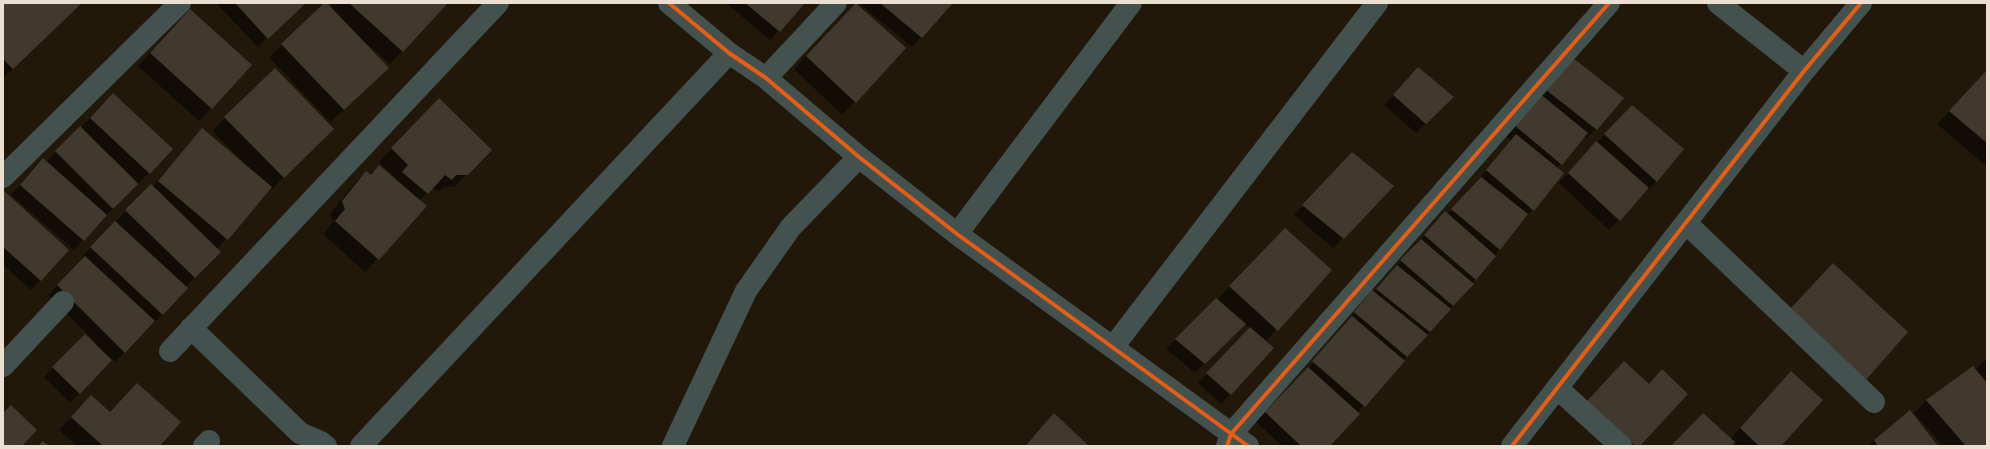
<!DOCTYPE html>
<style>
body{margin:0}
#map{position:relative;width:1990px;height:449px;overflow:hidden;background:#21180a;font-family:"Sofia Sans Condensed",sans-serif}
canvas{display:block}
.frame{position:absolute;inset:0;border:4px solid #eadfd0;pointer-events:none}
</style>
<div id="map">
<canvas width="1990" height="449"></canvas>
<div class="frame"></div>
</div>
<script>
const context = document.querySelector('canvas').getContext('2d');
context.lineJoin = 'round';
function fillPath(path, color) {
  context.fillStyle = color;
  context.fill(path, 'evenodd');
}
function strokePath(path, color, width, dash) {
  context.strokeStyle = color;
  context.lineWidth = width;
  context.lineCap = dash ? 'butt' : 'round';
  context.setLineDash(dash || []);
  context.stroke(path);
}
const shadow = new Path2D(`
 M3,3H80L3,78Z
 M216,3H305L258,47Z
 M326,3L329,7L333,3H447L390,64L365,42L364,43L375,81L330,122L269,57Z
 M726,3H804L770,40Z
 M857,3L905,48L842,115L794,69Z
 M863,3H952L912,47L861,5Z
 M177,23L211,108L199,121L138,66Z
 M1418,68L1452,97L1416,133L1384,105Z
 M275,69L333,129L271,190L269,188L217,249L220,252L185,287L163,314L115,362L112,359L70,403L44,377L75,345L96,343L48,295L83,259L81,258L105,232L119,224L116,221L151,186L152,187L202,130L241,162L242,161L212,131Z
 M1564,69L1596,129L1586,138L1584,137L1556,169L1533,210L1523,219L1472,284L1328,446H1282L1256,422L1304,373L1346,323L1363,301L1373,292L1436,222L1447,214L1478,182L1477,181L1511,140L1504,134Z
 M1987,71V167L1937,124Z
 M104,104L172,149L139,183L111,156L110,158L136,184L74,250L11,195L43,159L46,162Z
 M426,112L467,174L454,187H444L438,192L432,188L419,201L425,207L365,272L323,234L333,222L330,214L353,185L366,172L370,175L379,166L394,180L396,178L379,162Z
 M1622,116L1657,181L1609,230L1559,183Z
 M1342,163L1393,186L1333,248L1294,215Z
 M3,191L68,250L31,290L3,265Z
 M1273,242L1331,270L1265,342L1230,394L1221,404L1198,383L1250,329L1244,324L1195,373L1166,349L1216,299L1217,300Z
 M1987,358V446H1943L1914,413L1927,400L1975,370Z
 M1782,382L1780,446H1739L1734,441L1730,446H1672L1730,439Z
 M79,409L110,413L158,446H77L59,430Z
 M1909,411L1937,446H1869L1874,440Z
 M1054,414L1088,446H1024Z`);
const building = new Path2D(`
 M3,3H82L13,69L3,59Z
 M235,3H306L268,39Z
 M324,3H327L389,68L344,110L281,44Z
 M349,3H448L403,52Z
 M745,3H805L780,32Z
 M856,3L906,48L856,103L806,56Z
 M880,3H953L922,38Z
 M190,9L252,65L212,109L150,53Z
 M1573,58L1624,98L1597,130L1545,89Z
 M1418,67L1454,97L1426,124L1393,95Z
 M275,68L334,129L284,178L224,117Z
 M1987,70V143L1949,111Z
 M113,93L173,149L150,174L90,118Z
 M1539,93L1588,133L1562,165L1513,124Z
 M439,98L492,150L468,175H456L452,180L445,175L428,194L402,172L408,165L391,148Z
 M1632,105L1684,149L1657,182L1604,134Z
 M80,126L138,184L113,209L55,151Z
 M202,128L272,187L228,240L158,181Z
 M1516,134L1564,173L1534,211L1486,170Z
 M1596,141L1649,188L1620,221L1568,173Z
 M1352,152L1394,186L1344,239L1302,205Z
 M43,158L107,215L84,241L20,185Z
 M379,165L427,206L379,260L335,221L345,209L342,201L366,171L371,175Z
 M1481,177L1528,214L1500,250L1451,209Z
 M151,184L221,252L195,278L125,210Z
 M3,190L69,250L41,281L3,247Z
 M1445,211L1496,256L1476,280L1424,235Z
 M115,221L188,288L163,315L90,247Z
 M1285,228L1332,270L1278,331L1229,286Z
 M1421,239L1474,284L1453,306L1400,260Z
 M85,256L155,321L125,353L57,285Z
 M1833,263L1908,332L1865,381L1791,308Z
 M1397,265L1451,309L1430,332L1376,289Z
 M1372,290L1428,335L1407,357L1354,312Z
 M1216,298L1246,324L1205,364L1175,339Z
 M1352,316L1405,361L1365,407L1312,361Z
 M1250,327L1274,348L1231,395L1206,373Z
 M85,334L112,360L80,394L52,367Z
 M1624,361L1649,384L1662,369L1688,394L1640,446H1635L1587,401Z
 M1973,366L1987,383V446H1966L1926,400Z
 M1308,367L1360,414L1330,446H1301L1265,412Z
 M1791,371L1823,400L1781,446H1759L1740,428Z
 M137,383L181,422L160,446H103L71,417L91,395L110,412Z
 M11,405L37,430L22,446H3V413Z
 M1910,410L1938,446H1878L1874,440Z
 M1054,413L1089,446H1025Z
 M1703,413L1735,442L1731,446H1671Z
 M43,441L49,446H38Z`);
const minor = new Path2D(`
 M669,3L729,53L766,78L859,157L957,234L1248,446
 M1718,3L1804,71
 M766,78L836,3
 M3,177L180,3
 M1686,223L1874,402
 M957,234L1131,3
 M191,328L300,433L321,442L326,446
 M1113,347L1377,3
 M170,351L498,3
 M3,366L63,302
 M1557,388L1621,446
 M204,446L209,441
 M361,446L729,53
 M673,446L746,291L791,227L859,157
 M1227,446L1231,434L1609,3
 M1512,446L1804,71L1861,3`);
const cycleway = new Path2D(`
 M669,3L729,53L766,78L859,157L957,234L1248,446
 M1227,446L1231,434L1609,3
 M1512,446L1804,71L1861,3`);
fillPath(shadow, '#0007');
fillPath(building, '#41392e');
strokePath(minor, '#43524f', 22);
strokePath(cycleway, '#e95d12', 4);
</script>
